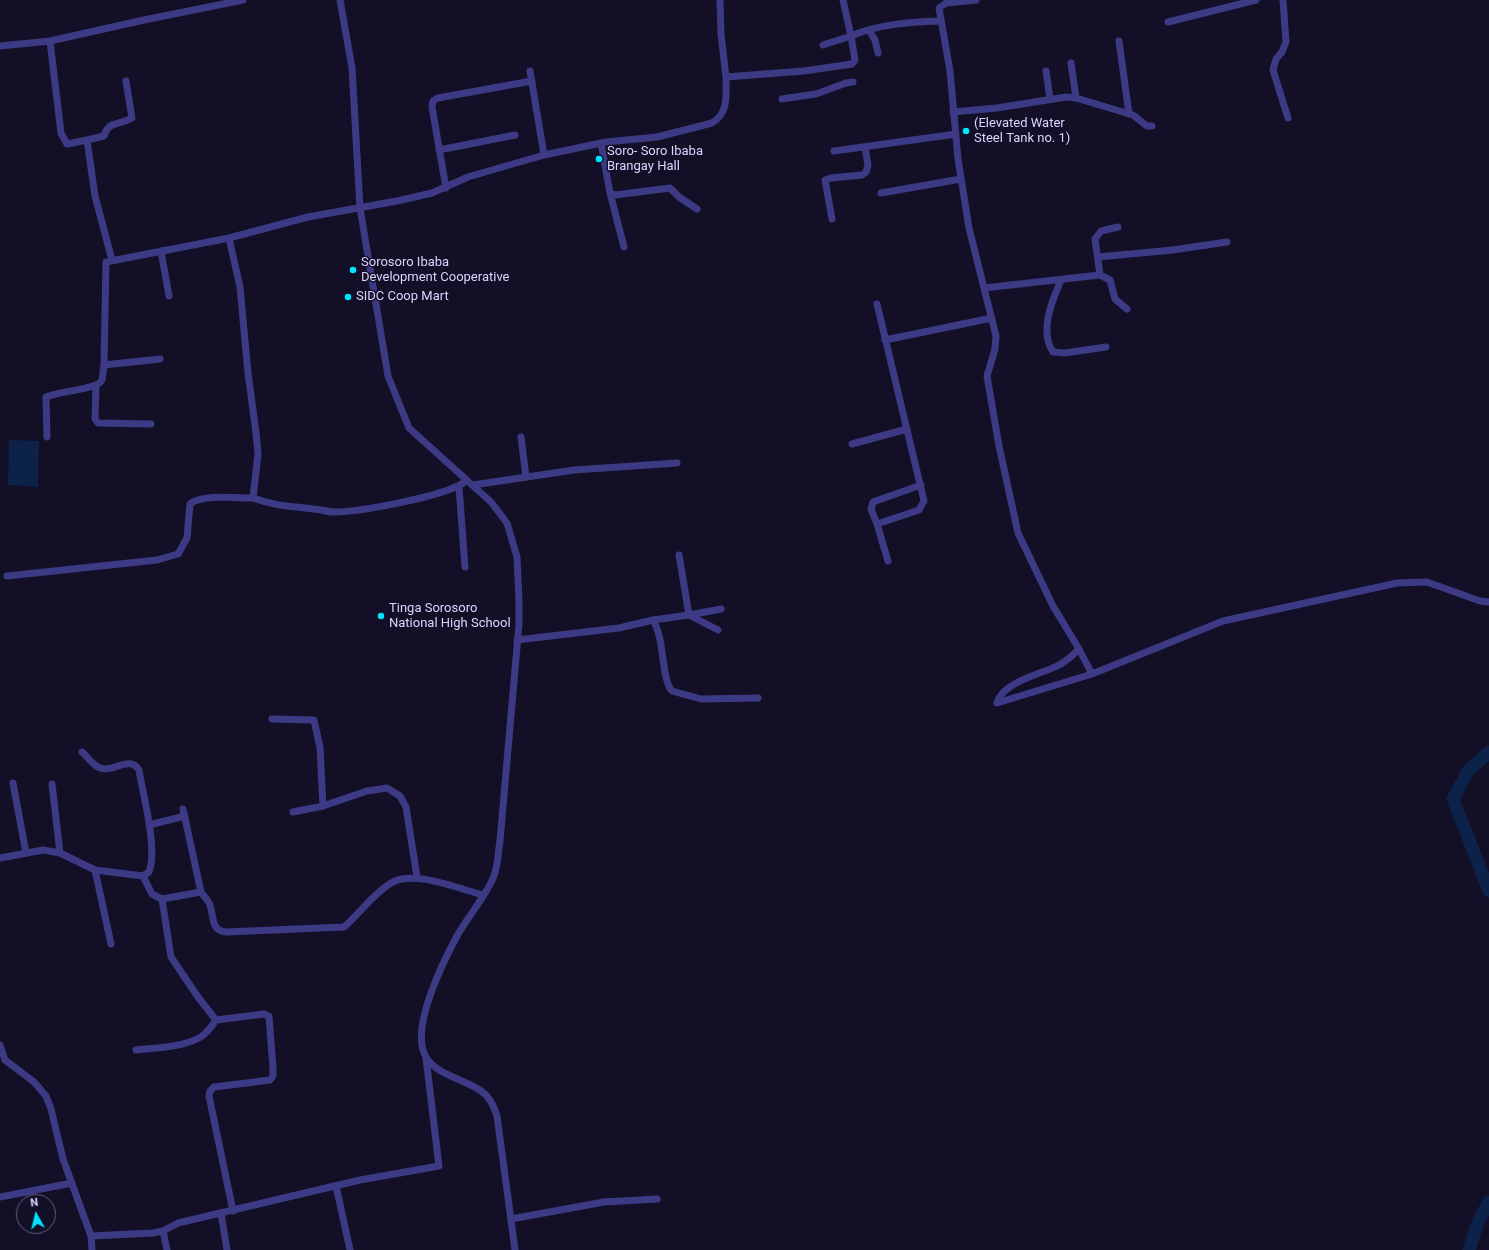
<!DOCTYPE html>
<style>
body{margin:0}
#map{position:relative;width:1489px;height:1250px;overflow:hidden;background:#130f26;font-family:Roboto,sans-serif}
canvas{display:block}
.north{position:absolute;left:16px;top:1194px;width:40px;height:40px;box-sizing:border-box;background:#130f26;border:1px solid #625e7d;border-radius:50%;rotate:352deg;font-size:11px;font-weight:700;line-height:16px;text-align:center;color:#d9d4ff}
.north::after{content:'';display:block;margin:auto;width:14px;height:18px;background:#00e5ff;clip-path:polygon(50% 0,100% 100%,50% 72%,0 100%)}
</style>
<div id="map">
<canvas width="1489" height="1250"></canvas>
<div class="north">N</div>
</div>
<script>
const context = document.querySelector('canvas').getContext('2d');
context.lineJoin = 'round';
function fillPath(path, color) {
  context.fillStyle = color;
  context.fill(path, 'evenodd');
}
function strokePath(path, color, width, dash) {
  context.strokeStyle = color;
  context.lineWidth = width;
  context.lineCap = dash ? 'butt' : 'round';
  context.setLineDash(dash || []);
  context.stroke(path);
}
function write(font, color, halo, rows, align = 'center') {
  context.font = font + ' Roboto,sans-serif';
  context.lineWidth = 3;
  context.setLineDash([]);
  context.textBaseline = 'middle';
  context.strokeStyle = halo;
  context.fillStyle = color;
  for (const [text, x, y, turn = 0] of rows) {
    context.save();
    context.translate(x, y);
    context.rotate((+turn || 0) * Math.PI / 180);
    context.textAlign = isNaN(turn) ? turn : align;
    if (halo) context.strokeText(text, 0, 0);
    context.fillText(text, 0, 0);
    context.restore();
  }
}
const water = new Path2D(`
 M9,440L39,441L38,487L8,485Z`);
const river = new Path2D(`
 M1489,752L1468,771L1453,799L1489,891
 M1469,1250L1478,1222L1489,1202`);
const street = new Path2D(`
 M340,0L352,68L360,208L388,376L409,428L491,502L507,523L517,557L519,601V624L500,841C498,852 498,866 494,876C485,898 468,916 457,936C443,962 414,1021 423,1050C429,1074 464,1078 481,1091C490,1097 494,1106 497,1116L515,1250
 M720,0L721,34L726,77
 M976,0L946,3L939,8L950,71L958,159L969,228L996,336L995,349L987,376L999,446L1018,533L1053,606L1079,649L1092,674L1223,621L1397,583L1427,582L1480,601L1489,602
 M1283,0L1286,42L1282,52L1276,59L1273,70L1288,118
 M1168,22L1256,0
 M869,30L875,40L878,53
 M50,41L61,133L67,144L87,140L95,196L112,260
 M1119,41L1129,114
 M823,45L851,36L843,0
 M0,46L50,41L144,20L243,0
 M1071,63L1076,98
 M530,71L544,155
 M1046,71L1050,99
 M782,99L816,94L846,83L853,82
 M953,112L997,108L1066,97L1076,98L1133,115L1147,126H1152
 M87,140L104,136C109,120 118,126 132,118L126,81
 M601,143L610,193L615,195L670,188L679,197L697,209
 M439,150L515,135
 M834,151L956,134
 M446,188L432,107L433,101L438,98L532,81
 M610,193L624,247
 M881,193L961,179
 M832,219L825,180L831,178L862,175L866,172L868,165L865,147
 M229,238L240,287L248,373L256,433L258,454L253,498C275,506 290,506 313,509C320,509 327,512 334,512C359,512 448,496 466,481
 M161,251L169,296
 M1098,257L1173,250L1227,242
 M1100,275L1095,239L1101,231L1118,227
 M1061,280C1052,301 1039,331 1053,352L1065,353L1106,347
 M984,288L1100,275L1110,280L1115,299L1127,309
 M877,304L924,501L919,510L877,524L888,561
 M885,340L992,318
 M104,365L160,359
 M96,386L95,419L98,423L151,424
 M47,437L46,397C58,391 98,390 102,380C103,376 103,369 104,365L106,262L229,238L308,217L397,201L432,193L468,177L544,155L606,142L657,137L712,123C729,113 726,94 726,77L804,71L852,64L855,60L851,36C878,24 912,22 941,21
 M521,437L526,477
 M852,444L907,429
 M473,485L574,470L677,463
 M459,487L465,567
 M877,524L871,509L873,502L921,485
 M679,555L689,615L721,609
 M7,576L157,560L178,554L187,538L190,504C202,494 237,498 253,498
 M653,620C665,639 661,679 672,691L701,699L758,698
 M517,640L619,628L653,620L689,615L718,630
 M1079,649C1073,655 1067,661 1059,665C1042,674 1002,682 997,703L1092,674
 M272,719L314,720L320,748L323,806L367,791L387,788L400,796L406,807L417,877
 M13,783L26,853
 M52,784L60,853
 M183,809L201,892
 M293,812L323,806
 M149,825L185,816
 M0,858L43,850L60,853L95,870L143,876L149,872C158,849 143,795 139,770C129,754 111,775 98,767C92,764 87,756 82,752
 M95,870L111,944
 M143,876L152,894L162,899
 M216,1020L198,997L171,957L162,899L201,892C204,896 208,900 210,905C214,917 211,931 226,932L344,927C360,913 372,895 391,883C413,869 459,889 483,895
 M0,1045L5,1060L34,1082L46,1096L51,1109L63,1159L91,1236
 M136,1050C154,1048 187,1047 202,1036C208,1032 212,1026 216,1020L264,1014L269,1016L273,1068V1076L270,1080L214,1087L210,1091L209,1096L233,1211
 M336,1186L350,1250
 M0,1197L72,1183
 M221,1213L227,1250
 M511,1219L604,1202L657,1199
 M163,1231L167,1250
 M92,1250L91,1236L153,1233L163,1231L178,1223L360,1180L439,1166L426,1058`);
const markers = [
 [966,131,4,"#00e5ff"],
 [599,159,4,"#00e5ff"],
 [353,270,4,"#00e5ff"],
 [348,297,4,"#00e5ff"],
 [381,616,4,"#00e5ff"]
];
const poiNames = [
 ["(Elevated Water",974,124],
 ["Steel Tank no. 1)",974,139],
 ["Soro- Soro Ibaba",607,152],
 ["Brangay Hall",607,167],
 ["Sorosoro Ibaba",361,263],
 ["Development Cooperative",361,278],
 ["SIDC Coop Mart",356,297],
 ["Tinga Sorosoro",389,609],
 ["National High School",389,624]
];
fillPath(water, '#0c2248');
strokePath(river, '#0c2248', 13);
strokePath(street, '#3d3a85', 7);
for (const [x, y, r, color] of markers) {
  const dot = new Path2D();
  dot.arc(x, y, r, 0, 2 * Math.PI);
  context.fillStyle = color;
  context.fill(dot);
  strokePath(dot, '#130f26', 1.5);
}
write('13px', '#d9d4ff', '#130f26', poiNames, 'left');
</script>
